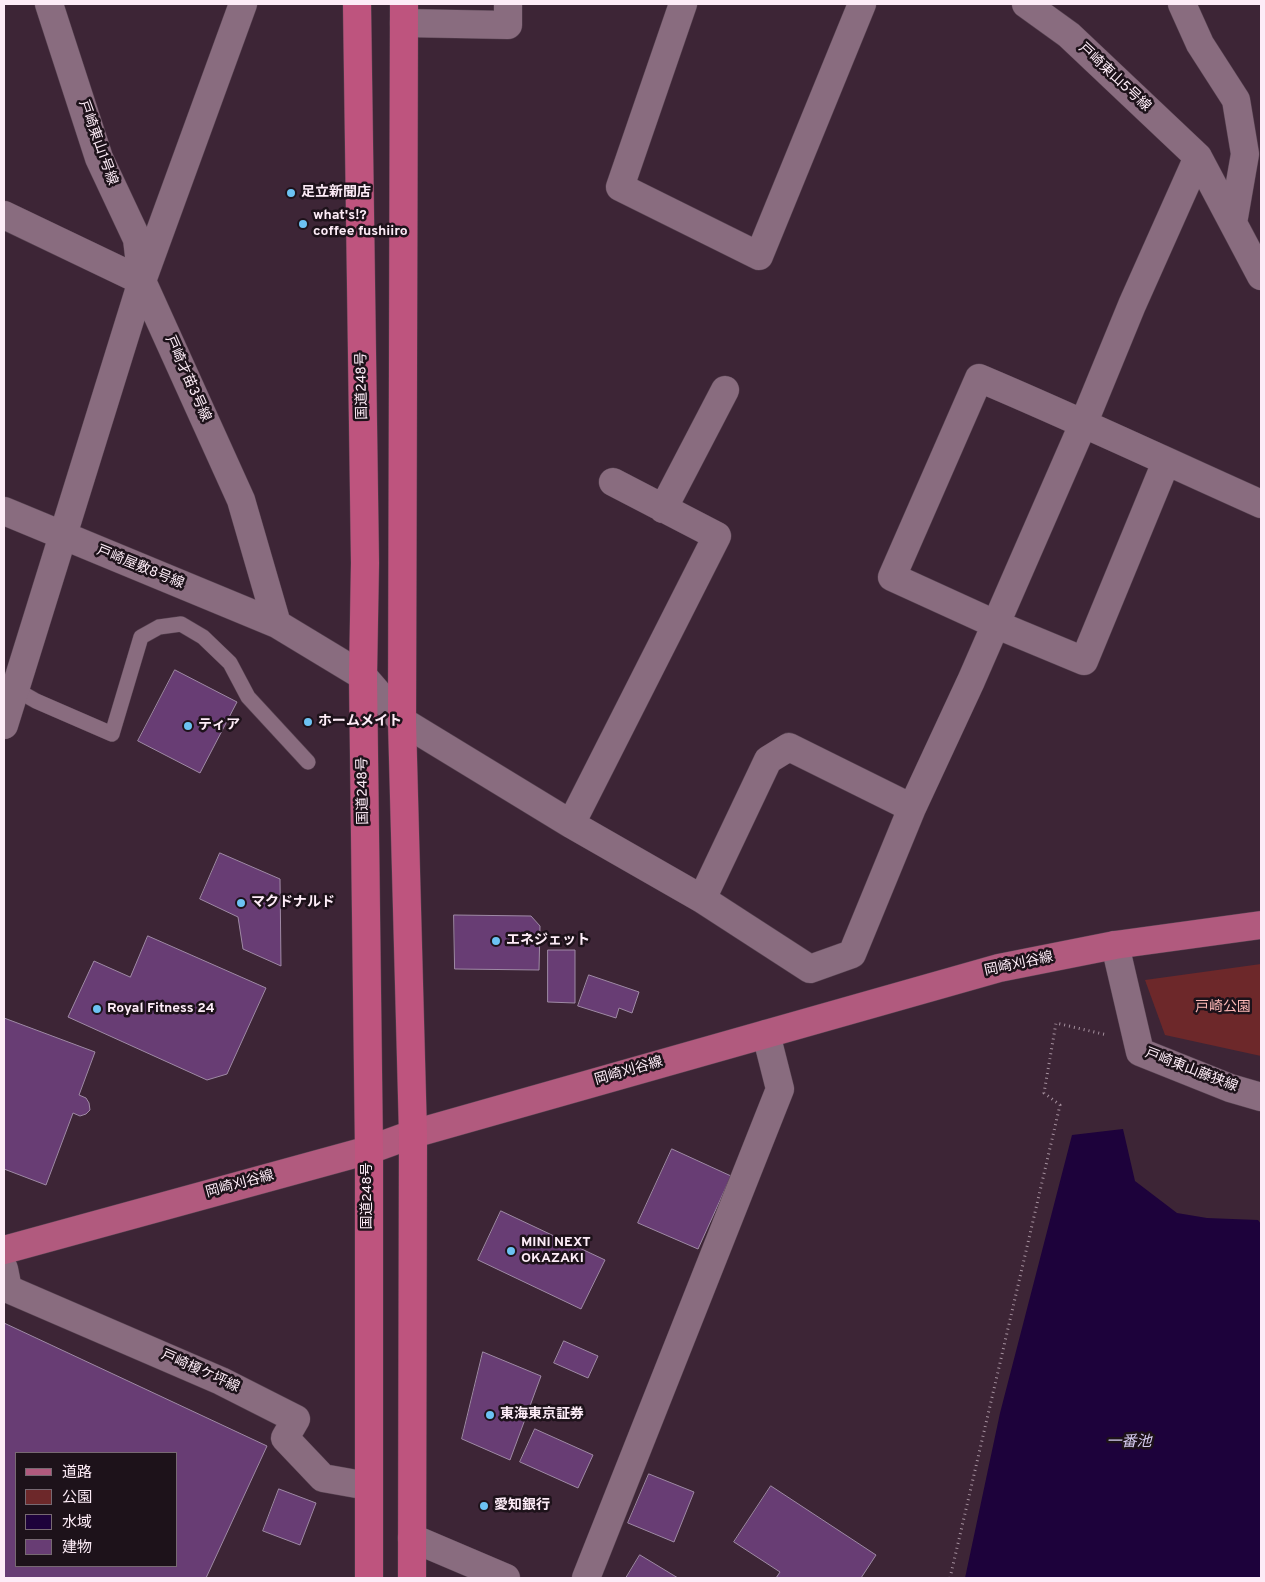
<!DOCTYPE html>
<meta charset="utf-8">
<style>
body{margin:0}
#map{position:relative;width:1265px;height:1582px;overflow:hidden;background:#3d2536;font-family:Overpass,"Noto Sans JP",sans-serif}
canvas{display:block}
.frame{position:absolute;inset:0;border:5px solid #fdecf7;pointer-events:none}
.legend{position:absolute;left:15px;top:1452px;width:162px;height:115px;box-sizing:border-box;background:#1d121a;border:1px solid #776972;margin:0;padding:6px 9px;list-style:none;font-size:15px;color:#fdecf7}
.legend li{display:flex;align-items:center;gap:10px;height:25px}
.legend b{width:25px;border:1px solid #776972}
</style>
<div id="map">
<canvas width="1265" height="1582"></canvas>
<div class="frame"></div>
<ul class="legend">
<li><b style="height:6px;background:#b15a7e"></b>道路</li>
<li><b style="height:14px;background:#6d282a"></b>公園</li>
<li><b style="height:14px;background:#1d023b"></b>水域</li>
<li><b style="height:14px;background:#683d74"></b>建物</li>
</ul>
</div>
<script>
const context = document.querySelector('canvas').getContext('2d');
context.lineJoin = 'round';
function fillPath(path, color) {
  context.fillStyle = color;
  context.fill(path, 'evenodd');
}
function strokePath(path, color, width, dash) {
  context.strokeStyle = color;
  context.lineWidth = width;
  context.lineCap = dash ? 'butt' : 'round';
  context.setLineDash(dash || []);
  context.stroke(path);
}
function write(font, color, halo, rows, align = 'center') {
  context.font = font + ' Overpass,"Noto Sans JP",sans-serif';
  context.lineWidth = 5;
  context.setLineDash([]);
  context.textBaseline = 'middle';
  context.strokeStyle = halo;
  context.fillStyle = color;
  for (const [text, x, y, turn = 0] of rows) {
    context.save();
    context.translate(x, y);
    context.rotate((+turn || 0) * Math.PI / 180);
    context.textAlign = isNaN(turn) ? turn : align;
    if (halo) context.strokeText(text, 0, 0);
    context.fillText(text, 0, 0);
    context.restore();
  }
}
const green = new Path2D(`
 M1261,964V1056L1165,1035L1145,980Z`);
const water = new Path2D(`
 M1123,1129L1135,1181L1177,1213L1207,1218L1258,1220L1261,1224V1578H965L1000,1413L1072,1135Z`);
const building = new Path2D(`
 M175,670L237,702L200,773L138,741Z
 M220,853L280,879L281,966L243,949L238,917L200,899Z
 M454,915L531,916L540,926L539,970L455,969Z
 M148,936L266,988L227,1074L207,1080L68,1017L94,961L130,977Z
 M548,950H575V1003L548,1002Z
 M589,975L639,992L632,1013L619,1008L616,1018L578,1006Z
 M4,1018L95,1052L79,1095L86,1098L89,1103L90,1110L86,1114L80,1116L73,1113L46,1185L4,1169Z
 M672,1149L731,1176L698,1249L638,1223Z
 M501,1211L605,1260L581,1309L478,1260Z
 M4,1323L267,1446L206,1578H4ZM16,1453H176V1566H16Z
 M564,1341L598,1356L588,1378L554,1363Z
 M483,1352L541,1376L510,1460L462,1439Z
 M535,1429L593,1455L578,1488L520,1462Z
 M649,1474L694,1492L674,1542L628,1523Z
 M771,1486L876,1555L861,1578H776L780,1572L734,1542Z
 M279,1489L316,1503L300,1545L263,1531Z
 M640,1555L678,1578H626Z`);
const path = new Path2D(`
 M950,1578L1060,1105L1044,1093L1056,1023L1107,1035`);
const service = new Path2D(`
 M15,689L36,701L112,734L141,637L159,627L181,624L203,637L230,663L248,697L308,762`);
const minor = new Path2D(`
 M49,4L99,158L137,239L142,281L241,500L277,624
 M683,4L620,187L759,256L862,4
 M1026,4L1069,35L1198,157L1261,276
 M1182,4L1200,44L1236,100L1245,154L1233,223
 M404,23L508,25V4
 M4,215L142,281
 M1166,462L1084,661L995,624L892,577L979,378C1074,418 1167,462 1261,504
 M663,509L725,390
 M4,511L277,624L363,676L402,721L571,824L702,899L810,969L852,954L912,808L971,681L1084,422L1132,305L1198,157
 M4,725L142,281L243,4
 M571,824L717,536L613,482
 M702,899L768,760L789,747L912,808
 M1115,945L1140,1052L1230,1088L1261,1097
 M4,1269L8,1289L221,1381L296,1419L285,1438L323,1478L368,1486
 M412,1538L506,1578
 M586,1578L780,1089L766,1034`);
const primary = new Path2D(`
 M4,1250L369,1150L413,1134L999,968L1115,945L1261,925`);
const trunk = new Path2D(`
 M357,4L365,563L363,676L369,1150V1578
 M404,4L402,721L413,1134L412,1578`);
const markers = [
 [291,193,5,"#6cc2f3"],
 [303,224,5,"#6cc2f3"],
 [308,722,5,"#6cc2f3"],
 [188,726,5,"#6cc2f3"],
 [241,903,5,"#6cc2f3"],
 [496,941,5,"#6cc2f3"],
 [97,1009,5,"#6cc2f3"],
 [511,1251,5,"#6cc2f3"],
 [490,1415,5,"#6cc2f3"],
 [484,1506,5,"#6cc2f3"]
];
const streetNames = [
 ["戸崎東山5号線",1114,78,43],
 ["戸崎東山1号線",97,143,70],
 ["戸崎才苗3号線",187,379,66],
 ["国道248号",363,386,-91],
 ["戸崎屋敷8号線",140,568,22],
 ["国道248号",364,791,-91],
 ["岡崎刈谷線",1019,965,-12],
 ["戸崎東山藤狭線",1191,1071,21],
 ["岡崎刈谷線",629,1072,-16],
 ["岡崎刈谷線",240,1185,-15],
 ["国道248号",368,1196,-90],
 ["戸崎榎ケ坪線",200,1372,24]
];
const poiNames = [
 ["足立新聞店",301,193],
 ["what's!?",313,216],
 ["coffee fushiiro",313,232],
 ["ホームメイト",318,722],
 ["ティア",198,726],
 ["マクドナルド",251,903],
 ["エネジェット",506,941],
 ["Royal Fitness 24",107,1009],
 ["MINI NEXT",521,1243],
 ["OKAZAKI",521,1259],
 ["東海東京証券",500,1415],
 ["愛知銀行",494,1506]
];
const parkNames = [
 ["戸崎公園",1223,1008]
];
const waterNames = [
 ["一番池",1129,1443]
];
fillPath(green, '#6d282a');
fillPath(water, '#1d023b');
fillPath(building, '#683d74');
strokePath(building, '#9f8aa5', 1);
strokePath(service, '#574351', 16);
strokePath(minor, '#574351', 29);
strokePath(primary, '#574351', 29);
strokePath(trunk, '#574351', 29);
strokePath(path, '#a5909e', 3, [1, 4]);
strokePath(service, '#896c7f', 15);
strokePath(minor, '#896c7f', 28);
strokePath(primary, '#b15a7e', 28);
strokePath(trunk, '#be547e', 28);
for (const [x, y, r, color] of markers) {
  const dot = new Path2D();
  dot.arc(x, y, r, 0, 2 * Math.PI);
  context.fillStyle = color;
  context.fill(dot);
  strokePath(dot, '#1d121a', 2);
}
write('14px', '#fdecf7', '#1d121a', streetNames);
write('bold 14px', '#fdecf7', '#1d121a', poiNames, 'left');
write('14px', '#fcb8b6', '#1d121a', parkNames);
write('italic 15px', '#d5cbf0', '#1d121a', waterNames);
</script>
